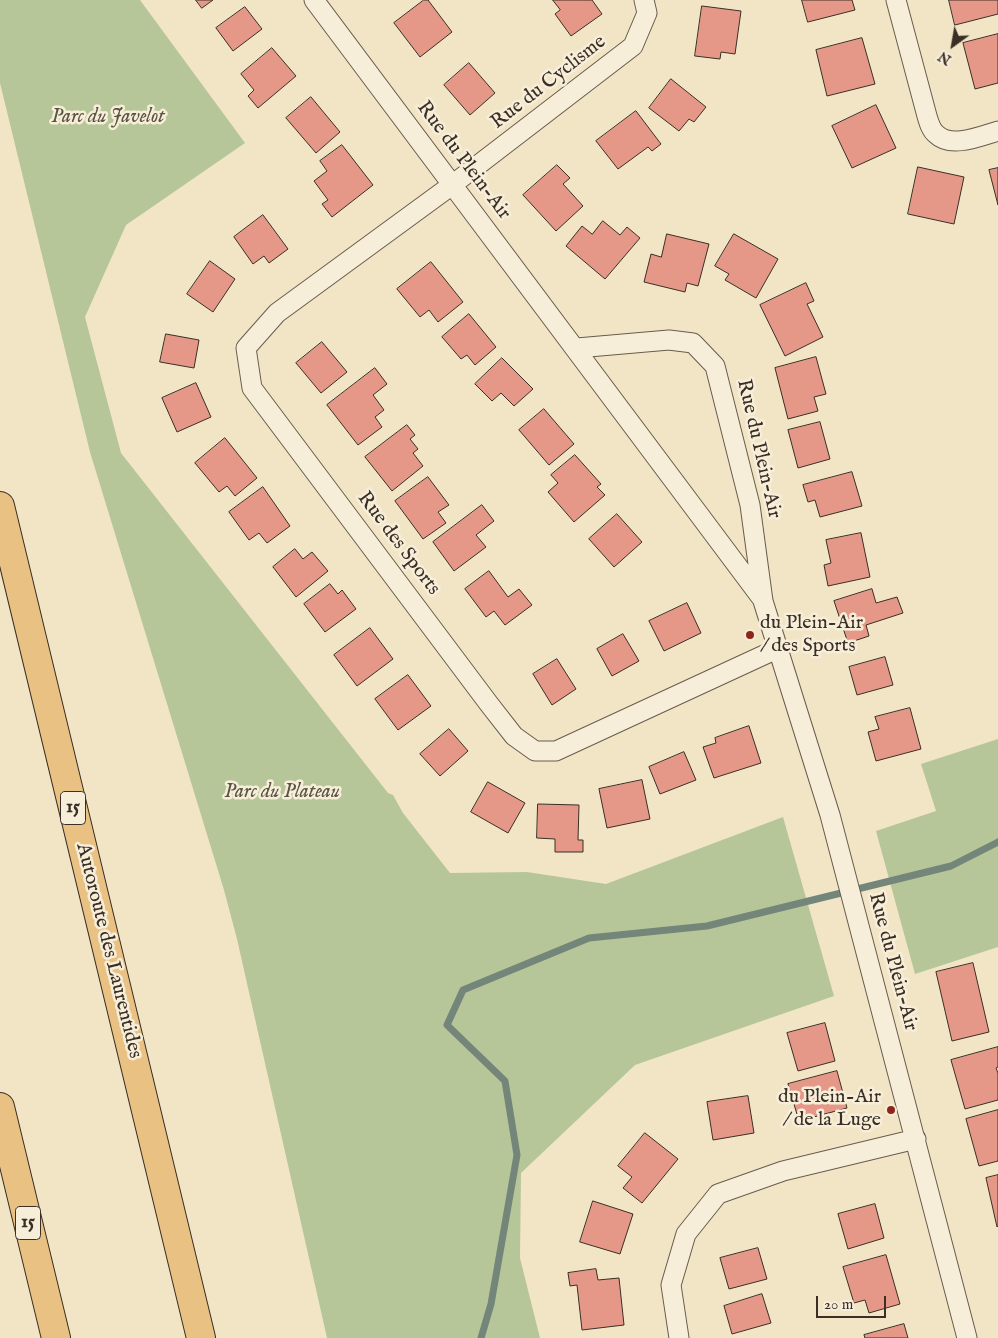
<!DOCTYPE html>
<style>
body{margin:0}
#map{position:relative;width:998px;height:1338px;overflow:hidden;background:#f2e5c6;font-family:"IM FELL English",serif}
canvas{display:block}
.north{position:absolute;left:928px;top:20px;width:50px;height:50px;-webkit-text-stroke:4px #f7eeda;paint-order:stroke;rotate:212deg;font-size:14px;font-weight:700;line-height:20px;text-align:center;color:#3a2e25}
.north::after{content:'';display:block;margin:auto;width:18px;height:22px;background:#3a2e25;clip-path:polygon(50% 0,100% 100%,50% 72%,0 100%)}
.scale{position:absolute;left:816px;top:1296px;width:70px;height:22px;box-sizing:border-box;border:2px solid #3a2e25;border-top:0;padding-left:6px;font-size:15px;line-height:18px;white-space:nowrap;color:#3a2e25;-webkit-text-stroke:4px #f7eeda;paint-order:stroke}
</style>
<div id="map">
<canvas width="998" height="1338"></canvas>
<div class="north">N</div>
<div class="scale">20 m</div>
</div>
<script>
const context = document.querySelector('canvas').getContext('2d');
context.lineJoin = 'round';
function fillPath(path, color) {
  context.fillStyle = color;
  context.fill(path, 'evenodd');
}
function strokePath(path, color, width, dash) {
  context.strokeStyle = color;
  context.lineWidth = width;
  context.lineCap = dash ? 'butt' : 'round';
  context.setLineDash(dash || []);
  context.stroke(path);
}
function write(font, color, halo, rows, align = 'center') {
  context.font = font + ' "IM FELL English",serif';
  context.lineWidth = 5;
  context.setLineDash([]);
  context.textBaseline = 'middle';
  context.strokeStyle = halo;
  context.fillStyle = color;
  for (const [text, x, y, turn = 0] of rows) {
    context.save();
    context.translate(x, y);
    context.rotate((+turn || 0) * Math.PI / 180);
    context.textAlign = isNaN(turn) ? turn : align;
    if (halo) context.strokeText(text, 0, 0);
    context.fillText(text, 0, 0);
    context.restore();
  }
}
const green = new Path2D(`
 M0,0H140L245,143L126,225L85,317L121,453L388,793L393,795L403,813L450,873L527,872L606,884L783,817L834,996L635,1065L521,1173L520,1258L540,1338H327L237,939L224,890L90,452L0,83Z
 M998,739V947L915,974L876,831L936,811L921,764Z`);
const stream = new Path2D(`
 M481,1338L491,1304L517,1155L505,1081L447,1025L463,990L589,938L707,926L951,866L998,842`);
const building = new Path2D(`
 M196,0H213L202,8Z
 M424,0H428L452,32L420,57L394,23Z
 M553,0H592L602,14L571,36L555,14L560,10Z
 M802,0H852L855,10L808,22Z
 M949,0H998V14L955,25Z
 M702,6L741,11L735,54L721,52L720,59L695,56Z
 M245,7L262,29L233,51L216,28Z
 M998,34V83L975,89L963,43Z
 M862,38L875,84L827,96L816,50Z
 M272,48L296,76L258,108L248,96L254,90L241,74Z
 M469,63L495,93L470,115L444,85Z
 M671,79L706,107L694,122L689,119L679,131L649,108Z
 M311,97L340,132L316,153L286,118Z
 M876,105L896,148L852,168L832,126Z
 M636,111L661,144L652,151L648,147L618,169L596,141Z
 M342,145L373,185L332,217L322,204L328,200L314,181L327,171L320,161Z
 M557,165L570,178L563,184L583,206L556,231L523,195Z
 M918,167L964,177L954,224L908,214Z
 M998,168V205L989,170Z
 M263,215L288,249L269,263L264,256L253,264L234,237Z
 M603,221L620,235L627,227L640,238L605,279L566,246L582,226L592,234Z
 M667,234L709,244L698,286L687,283L685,292L644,282L651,254L661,257Z
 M734,234L778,259L756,298L725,280L729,274L715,266Z
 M210,261L235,279L213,312L187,294Z
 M431,262L463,302L438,322L429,310L420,317L397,289Z
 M806,283L814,301L807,304L823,337L785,356L760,305Z
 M469,314L496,347L475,365L467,355L461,359L442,337Z
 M166,334L199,340L194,368L160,362Z
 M322,342L347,372L321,393L296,363Z
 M816,357L826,394L814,397L818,411L788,419L775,368Z
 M502,358L533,389L514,406L501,393L492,401L475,384Z
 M375,368L387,384L373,395L384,410L375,417L382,427L358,445L327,405Z
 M196,383L211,417L177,432L162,398Z
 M544,409L574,444L549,465L519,430Z
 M820,422L830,459L798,468L788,430Z
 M407,425L415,435L410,439L418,449L413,453L423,466L392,491L365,457Z
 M225,438L257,478L235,496L227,486L219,492L195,463Z
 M575,455L601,484L597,487L605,495L574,522L548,492L558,483L551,475Z
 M852,472L862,506L820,517L815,500L808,502L803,485Z
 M428,477L449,505L438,512L446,523L423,539L395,501Z
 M263,487L290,526L267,543L259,533L249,540L229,512Z
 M482,505L494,521L476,535L486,547L454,571L433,542Z
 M617,514L642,542L614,567L589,539Z
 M861,533L870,577L828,586L824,565L831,563L826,540Z
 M295,549L303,559L312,552L328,571L296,597L273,567Z
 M489,571L508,597L519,589L532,605L505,625L494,611L486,617L465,589Z
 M330,584L338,594L342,590L356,609L325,632L304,604Z
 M872,589L876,603L897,597L903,613L866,625L869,636L848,643L834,601Z
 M687,603L701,633L664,651L649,621Z
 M370,628L393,659L357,686L334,655Z
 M623,634L639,661L612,676L597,649Z
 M885,657L893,685L857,695L849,667Z
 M557,659L576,689L552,705L533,674Z
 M408,675L431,706L398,730L375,699Z
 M910,708L921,749L876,761L868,732L879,729L875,717Z
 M749,726L761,763L714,778L703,747L716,743L715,738Z
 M449,729L468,751L440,776L420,754Z
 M684,752L696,780L660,794L649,767Z
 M642,780L650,819L607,828L599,789Z
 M488,782L525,803L508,833L471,812Z
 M538,804L579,805L578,840H583V852H555V839L537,838Z
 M973,963L989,1032L952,1041L936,972Z
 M825,1023L835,1061L798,1071L787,1033Z
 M998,1047V1067L996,1068L998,1073V1100L965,1109L951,1060Z
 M837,1071L847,1108L799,1121L788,1084Z
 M748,1096L754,1133L713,1140L707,1102Z
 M998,1110V1161L979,1166L966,1119Z
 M645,1133L678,1159L642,1203L623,1188L632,1177L618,1166Z
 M998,1175V1226L997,1227L986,1178Z
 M593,1201L633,1214L620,1254L580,1242Z
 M875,1204L884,1238L848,1249L838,1214Z
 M758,1248L767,1279L729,1289L720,1258Z
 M886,1255L900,1304L869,1313L865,1300L854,1303L843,1267Z
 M596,1269L598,1280L619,1278L624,1325L582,1330L577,1285L570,1286L568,1273Z
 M762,1294L771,1323L732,1334L724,1306Z
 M904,1324L908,1338H865L864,1335Z`);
const street = new Path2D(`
 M314,0C463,200 614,399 763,600
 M644,0L647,13L633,46L452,185L277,313L246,348L252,388L489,704L514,736L535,751H556L779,648
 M896,0L927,116C929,123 931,130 936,134C951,149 981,136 998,131
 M577,348L669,340L693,343L715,366L750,505L763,601L830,815L967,1338
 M679,1338L671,1285L686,1234L718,1194L783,1171L916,1139`);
const highway = new Path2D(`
 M0,506L201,1338
 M0,1107L56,1338`);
const markers = [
 [750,635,5,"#8f2418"],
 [891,1110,5,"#8f2418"]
];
const shields = [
 [73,808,25],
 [28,1223,25]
];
const shieldNames = [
 ["15",73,808],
 ["15",28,1223]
];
const streetNames = [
 ["Rue du Cyclisme",549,83,-38],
 ["Rue du Plein-Air",463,161,53],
 ["Rue du Plein-Air",758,449,77],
 ["Rue des Sports",398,544,53],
 ["Autoroute des Laurentides",108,951,76],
 ["Rue du Plein-Air",892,962,75]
];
const parkNames = [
 ["Parc du Javelot",108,118],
 ["Parc du Plateau",282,793]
];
const poiNames = [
 ["du Plein-Air",760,624],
 ["/ des Sports",760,647],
 ["du Plein-Air",881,1098,"right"],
 ["/ de la Luge",881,1121,"right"]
];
fillPath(green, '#b6c699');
strokePath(stream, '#74857a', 7);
fillPath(building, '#e69888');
strokePath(building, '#3a2e25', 1);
strokePath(street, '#685c4d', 21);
strokePath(highway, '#3a2e25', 30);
strokePath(street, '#f7eeda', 19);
strokePath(highway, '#e9c283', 28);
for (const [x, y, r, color] of markers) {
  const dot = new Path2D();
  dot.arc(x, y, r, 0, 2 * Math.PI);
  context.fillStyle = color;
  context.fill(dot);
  strokePath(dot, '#f7eeda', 2);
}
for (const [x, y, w] of shields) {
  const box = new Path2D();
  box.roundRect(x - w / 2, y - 16.5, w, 33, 4);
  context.fillStyle = '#f7eeda';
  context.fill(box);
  strokePath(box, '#3a2e25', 1);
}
write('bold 19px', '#3a2e25', null, shieldNames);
write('20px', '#3a2e25', '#f7eeda', streetNames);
write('italic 20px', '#595442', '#f7eeda', parkNames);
write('20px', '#3a2e25', '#f7eeda', poiNames, 'left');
</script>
